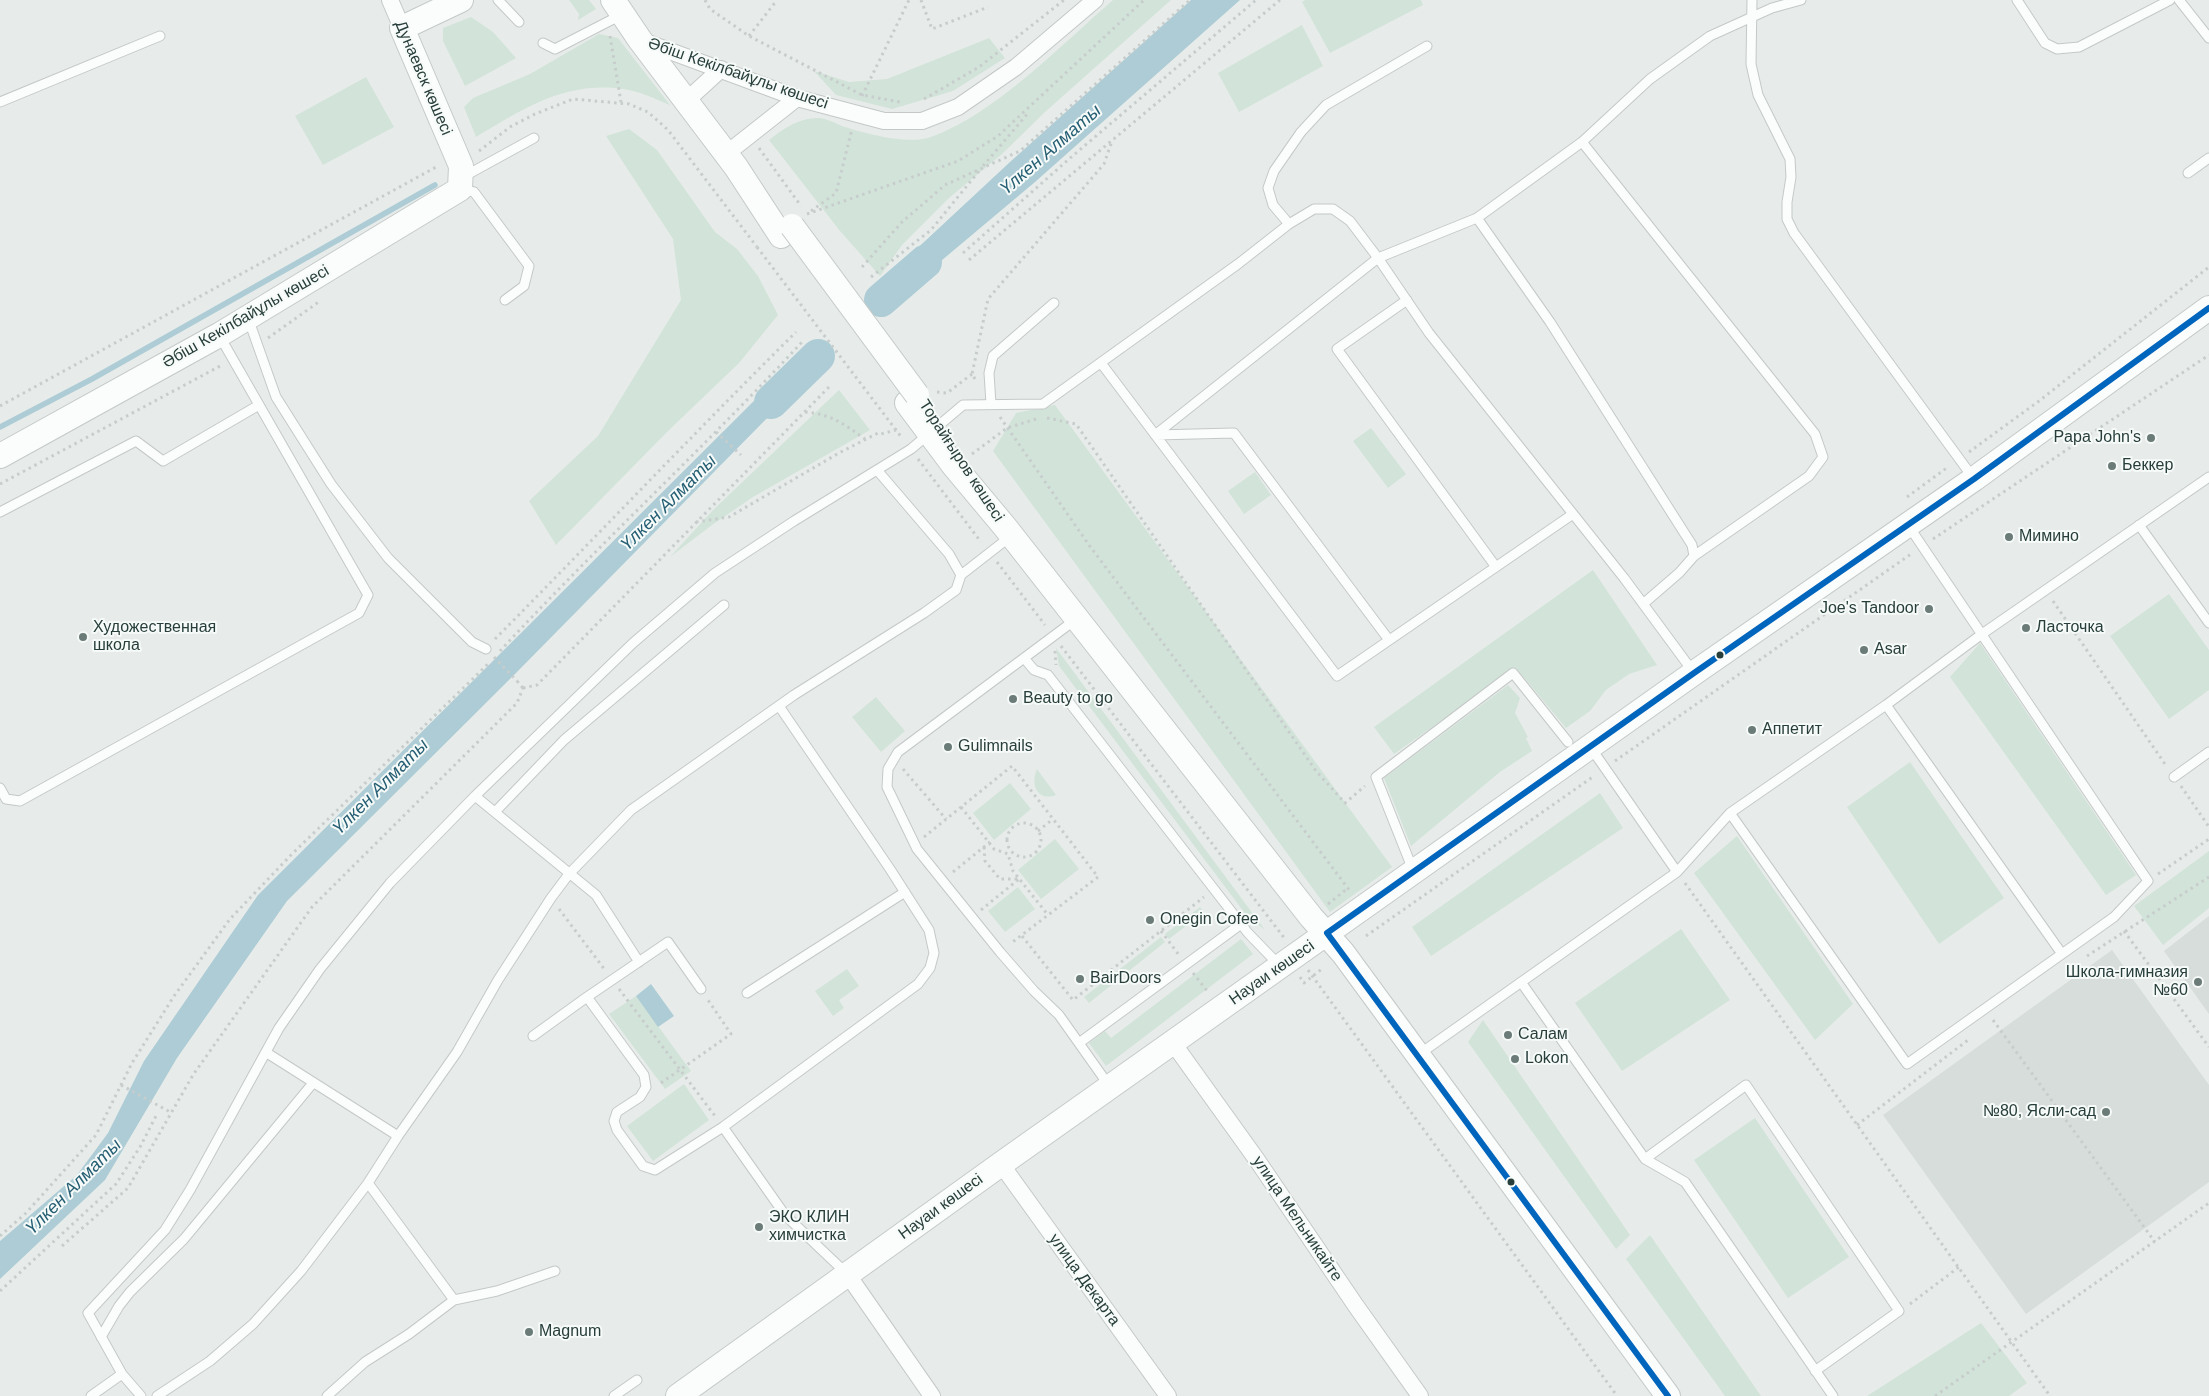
<!DOCTYPE html>
<meta charset="utf-8">
<style>
body{margin:0}
canvas{display:block;background:#e7ecea}
</style>
<canvas width="2209" height="1396"></canvas>
<script>
const context = document.querySelector('canvas').getContext('2d');
context.lineJoin = 'round';
function fillPath(path, color) {
  context.fillStyle = color;
  context.fill(path, 'evenodd');
}
function strokePath(path, color, width, dash) {
  context.strokeStyle = color;
  context.lineWidth = width;
  context.lineCap = dash ? 'butt' : 'round';
  context.setLineDash(dash || []);
  context.stroke(path);
}
function write(font, color, halo, rows, align = 'center') {
  context.font = font + ' Helvetica,sans-serif';
  context.lineWidth = 4;
  context.setLineDash([]);
  context.textBaseline = 'middle';
  context.strokeStyle = halo;
  context.fillStyle = color;
  for (const [text, x, y, turn = 0] of rows) {
    context.save();
    context.translate(x, y);
    context.rotate((+turn || 0) * Math.PI / 180);
    context.textAlign = isNaN(turn) ? turn : align;
    if (halo) context.strokeText(text, 0, 0);
    context.fillText(text, 0, 0);
    context.restore();
  }
}
const built = new Path2D(`
 M2209,916V1014L2164,951Z
 M2112,950L2209,1085V1182L2026,1314L1883,1115Z`);
const green = new Path2D(`
 M569,0H589L596,9L578,20L579,14Z
 M1113,0H1171L1045,112L1002,154L949,198L902,245L880,276L840,231L769,140C783,129 797,119 816,118C825,117 837,124 845,127C867,134 909,145 931,137C995,114 1061,45 1113,0Z
 M1305,0H1421L1423,5L1330,53L1302,2Z
 M471,17L493,32L516,58L465,86L443,41V28Z
 M1302,25L1323,66L1239,112L1218,73Z
 M599,34L618,38L670,105C655,99 639,91 623,89C565,81 523,109 476,137L464,107L473,98L530,74Z
 M989,38L1005,58L953,91L892,109L836,95L814,71L849,82L887,79Z
 M366,77L394,127L323,165L295,116Z
 M629,129L657,150L715,232L737,249L758,276L778,315L739,363L667,432L556,545L529,501L598,436L681,300L673,239L606,136Z
 M839,390L870,430L753,497L712,525L670,557L712,511Z
 M1055,405L1392,867L1330,912L993,451L1016,413Z
 M1371,428L1406,474L1388,488L1353,441Z
 M1255,472L1271,495L1244,514L1228,491Z
 M1593,570L1657,665L1629,674L1606,690L1590,711L1566,728L1516,668L1394,754L1374,727Z
 M2169,594L2209,650V690L2169,719L2110,636Z
 M1980,643L2136,875L2106,895L1950,677Z
 M1056,648L1265,930L1247,916L1059,666Z
 M1508,685L1520,698L1515,713L1528,737L1526,738L1532,751L1500,772L1411,846L1384,778Z
 M876,697L905,731L881,752L852,717Z
 M1910,762L2004,898L1939,944L1847,807Z
 M1037,769L1056,795C1037,802 1030,784 1037,769Z
 M1010,783L1031,809L994,840L973,813Z
 M1600,793L1623,828L1431,956L1412,927Z
 M1737,836L1853,1004L1815,1040L1694,873Z
 M1055,839L1079,869L1041,899L1018,870Z
 M2209,851V908L2163,945L2134,906Z
 M1018,887L1035,909L1005,932L988,911Z
 M1200,907L1204,912L1169,939L1165,934Z
 M1681,929L1730,1000L1622,1071L1575,1003Z
 M1161,937L1165,942L1089,1003L1084,997Z
 M1241,939L1253,954L1106,1066L1089,1043L1105,1031L1111,1038Z
 M847,969L859,986L839,1000L844,1008L833,1016L815,991Z
 M636,996L691,1071L665,1089L609,1014Z
 M1483,1020L1630,1235L1616,1249L1468,1042Z
 M684,1084L709,1120L653,1161L627,1126Z
 M1755,1118L1849,1257L1788,1298L1694,1160Z
 M1650,1235L1761,1396H1725L1626,1259Z
 M1981,1323L2027,1383L2009,1396H1867Z`);
const water = new Path2D(`
 M1191,0H1240L1035,182L910,287L890,292L895,269L1010,162Z
 M804,369L795,388L777,408L516,673L287,901L177,1058L105,1180L0,1279V1241L77,1175L108,1133L144,1061L258,895L782,373Z
 M651,984L674,1016L658,1027L636,996Z`);
const stream = new Path2D(`
 M0,427L92,379L435,185`);
const river = new Path2D(`
 M881,300L925,262
 M771,402L818,356`);
const path = new Path2D(`
 M705,0L710,9L749,36L862,95L900,102
 M921,0L932,29L988,7
 M610,36L621,102
 M749,36L777,0
 M862,96L909,0
 M924,99L979,67L1064,0
 M759,148L801,206
 M479,151L510,127L535,114L573,99L629,104L648,112L668,130L757,247
 M983,166L1029,112
 M811,211L836,193L852,129
 M807,214L958,161L998,136L1144,0
 M963,253L1069,159L1256,0
 M969,260L1280,0
 M862,267L902,222L945,185L1020,151L1190,0
 M871,277L931,230L979,171
 M268,338L320,301
 M975,379L972,374L988,299L1104,164L1112,141
 M937,392L947,393L972,374
 M0,406L438,166
 M805,412C831,414 844,424 865,439
 M1000,417L1089,545L1350,891
 M1047,418L1076,424L1316,771L1345,803L1365,786
 M716,432L741,455
 M1969,452L2039,401L2209,267
 M972,454L1007,428L1036,419
 M918,459L981,542
 M0,484L222,365
 M1907,497L1948,467
 M696,522L729,517L839,453L878,433L881,434L896,430L902,438
 M1933,539L2209,355
 M997,562L1045,625
 M2053,601L2167,767
 M495,639C596,537 694,433 796,332
 M1061,646L1285,939
 M500,651C598,545 704,448 802,342
 M1055,651L1056,665
 M517,681L523,688
 M523,688L537,685L830,386
 M1615,761L1911,554
 M903,769L946,819
 M2181,786L2209,827
 M961,807L994,849L1008,854L1013,871L1048,915
 M1007 840a17 17 0 1 1 34 0a17 17 0 1 1-34 0Z
 M1038,831L1053,819
 M924,837L1012,766L1098,877L1010,944
 M984,847L985,861L1000,879H1018
 M953,872L990,842
 M2158,874L2209,839
 M1685,883L2050,1396
 M1328,904L1348,888
 M559,909L605,970
 M981,910L1019,879
 M1161,931L1179,955
 M2124,931L2209,1047
 M1022,936L1073,1000L1204,897
 M1366,936L1594,776
 M2087,956L2209,877
 M1308,970L1617,1396
 M1193,973L1208,992
 M1300,977L1304,983L1323,968
 M619,989L715,1116
 M1993,1020L2155,1242
 M661,1083L731,1034L708,1000
 M121,1085L172,1113
 M1857,1125L1968,1040
 M0,1236L26,1213L96,1135L132,1063L174,996L230,919L291,855L489,663
 M62,1246L128,1188L193,1075L312,907L517,703L523,688
 M0,1291L116,1184L140,1147L156,1116
 M1910,1304L1959,1267
 M1935,1396L2209,1203`);
const lane = new Path2D(`
 M498,0L519,22
 M1752,0L1751,64L1758,95L1790,159L1791,177L1787,202V219L1794,233L1974,479
 M2017,0L2045,43L2057,49L2079,47L2170,0
 M2179,0L2209,38
 M543,43L555,49L621,15
 M0,102L160,36
 M1582,142L1815,434L1823,457L1809,476L1694,556
 M2188,173L2209,158
 M463,177L534,138
 M460,189L474,192L529,266L524,286L505,300
 M1477,218L1550,322L1692,545L1694,556L1679,573L1643,604
 M1289,224L1273,205L1268,188L1274,171L1301,132L1326,105L1427,46
 M1407,300L1337,349L1496,567
 M248,318L276,397L331,484L388,558L472,642L486,649
 M1101,363L1337,676L1573,514
 M991,404L989,373L993,356L1054,303
 M1155,435L1378,258L1477,218L1582,142L1650,79L1710,36L1772,8L1801,0
 M1156,435L1234,433L1389,640
 M877,470L949,554L961,575
 M0,512L136,441L163,461L259,405
 M2139,525L2209,623
 M1075,620L898,752L888,769L887,787L917,849L1000,952L1034,991L1059,1015L1110,1087
 M1024,658L1034,670L1048,675L1248,933L1280,966
 M1886,705L2062,954
 M1591,748L1677,872
 M2174,777L2209,752
 M0,788L6,799L20,801L359,613L368,595L219,335
 M475,796L596,895L639,962
 M495,812L564,740L724,605
 M1730,813L1886,705L1982,634L2209,477
 M1413,870L1376,777L1513,673L1568,742
 M1521,982L1645,1159L1685,1182L1833,1396
 M701,989L668,942L587,997L644,1075L646,1087L640,1097L617,1112L614,1121L617,1130L643,1166L655,1170L723,1127L918,984L930,968L934,953L929,930L890,869L779,706
 M747,993L905,892
 M533,1036L587,997
 M1079,1043L1241,924
 M267,1053L398,1136
 M1418,1055L1677,872L1730,813L1907,1064L2114,917L2148,881L1908,525
 M723,1127L785,1215L846,1273
 M1645,1159L1746,1085L1899,1311L1815,1371
 M368,1183L454,1300
 M101,1337L119,1306L130,1292L184,1239L313,1083
 M122,1374L88,1313L165,1230L190,1190L279,1028L320,969L390,883L475,796L633,643L715,573L794,521L911,449L963,405L1043,404L1238,264L1289,224L1314,209H1333L1350,221L1378,258L1429,333L1624,578L1694,673
 M91,1396L122,1374L141,1396
 M157,1396L210,1361L253,1324L301,1271L368,1183L398,1136L457,1052L498,980L551,898L569,874L631,810L794,695L924,613L956,590L961,575L1011,536
 M327,1396L365,1362L409,1334L454,1300L497,1291L555,1271
 M614,1396L637,1380`);
const street = new Path2D(`
 M390,0L402,28
 M640,40L797,98L884,121H922L958,107L1016,67L1095,0
 M686,101L721,69
 M726,154L797,98
 M1173,1043L1257,1160L1356,1306L1420,1396
 M1001,1164L1168,1396
 M848,1275L932,1396`);
const secondary = new Path2D(`
 M613,0L640,40L736,167L781,236
 M907,403L954,466L1005,527L1311,917L1343,953L1668,1396
 M0,456L219,335L460,189L461,166L402,28L461,0
 M678,1396L1001,1164L1694,673L1974,479L2209,308`);
const pathBridge = new Path2D(`
 M757,247L896,430
 M494,657L517,681`);
const secondaryBridge = new Path2D(`
 M792,226L917,395`);
const bus1 = new Path2D(`
 M1668,1396L1327,933L1694,673L1974,479L2209,308`);
const markers = [
 [2151,438,5,"#6a7b78"],
 [2112,466,5,"#6a7b78"],
 [2009,537,5,"#6a7b78"],
 [1929,609,5,"#6a7b78"],
 [2026,628,5,"#6a7b78"],
 [83,637,5,"#6a7b78"],
 [1864,650,5,"#6a7b78"],
 [1720,655,4.5,"#273e3a"],
 [1013,699,5,"#6a7b78"],
 [1752,730,5,"#6a7b78"],
 [948,747,5,"#6a7b78"],
 [1150,920,5,"#6a7b78"],
 [1080,979,5,"#6a7b78"],
 [2198,982,5,"#6a7b78"],
 [1508,1035,5,"#6a7b78"],
 [1515,1059,5,"#6a7b78"],
 [2106,1112,5,"#6a7b78"],
 [1511,1182,4.5,"#273e3a"],
 [759,1227,5,"#6a7b78"],
 [529,1332,5,"#6a7b78"]
];
const streetNames = [
 ["Әбіш Кекілбайұлы көшесі",738,74,19],
 ["Дунаевск көшесі",423,78,67],
 ["Әбіш Кекілбайұлы көшесі",246,317,-30],
 ["Торайғыров көшесі",961,461,57],
 ["Науаи көшесі",1272,973,-35],
 ["Науаи көшесі",941,1207,-36],
 ["улица Мельникайте",1297,1219,56],
 ["улица Декарта",1084,1280,54]
];
const poiNames = [
 ["Papa John's",2141,438,"right"],
 ["Беккер",2122,466],
 ["Мимино",2019,537],
 ["Joe's Tandoor",1919,609,"right"],
 ["Художественная",93,628],
 ["школа",93,646],
 ["Ласточка",2036,628],
 ["Asar",1874,650],
 ["Beauty to go",1023,699],
 ["Аппетит",1762,730],
 ["Gulimnails",958,747],
 ["Onegin Cofee",1160,920],
 ["Школа-гимназия",2188,973,"right"],
 ["№60",2188,991,"right"],
 ["BairDoors",1090,979],
 ["Салам",1518,1035],
 ["Lokon",1525,1059],
 ["№80, Ясли-сад",2096,1112,"right"],
 ["ЭКО КЛИН",769,1218],
 ["химчистка",769,1236],
 ["Magnum",539,1332]
];
const waterNames = [
 ["Үлкен Алматы",1051,150,-41],
 ["Үлкен Алматы",669,503,-45],
 ["Үлкен Алматы",381,787,-45],
 ["Үлкен Алматы",74,1187,-45]
];
fillPath(built, '#d6ddda');
fillPath(green, '#d2e3d9');
fillPath(water, '#adccd5');
strokePath(stream, '#adccd5', 5.5);
strokePath(river, '#adccd5', 34);
strokePath(lane, '#c4c9c7', 11);
strokePath(street, '#c4c9c7', 18);
strokePath(secondary, '#c4cac8', 26);
strokePath(path, '#c7cdcc', 3, [2.5, 4]);
strokePath(lane, '#fbfcfc', 9);
strokePath(street, '#fbfcfc', 16);
strokePath(secondary, '#fbfcfc', 24);
strokePath(secondaryBridge, '#c4cac8', 26, []);
strokePath(pathBridge, '#c7cdcc', 3, [2.5, 4]);
strokePath(secondaryBridge, '#fbfcfc', 24);
strokePath(bus1, '#0065bd', 6);
for (const [x, y, r, color] of markers) {
  const dot = new Path2D();
  dot.arc(x, y, r, 0, 2 * Math.PI);
  context.fillStyle = color;
  context.fill(dot);
  strokePath(dot, '#f6faf8', 2);
}
write('16px', '#273e3a', '#f6faf8', streetNames);
write('16px', '#273e3a', '#f6faf8', poiNames, 'left');
write('italic 18px', '#265f74', '#f6faf8', waterNames);
</script>
